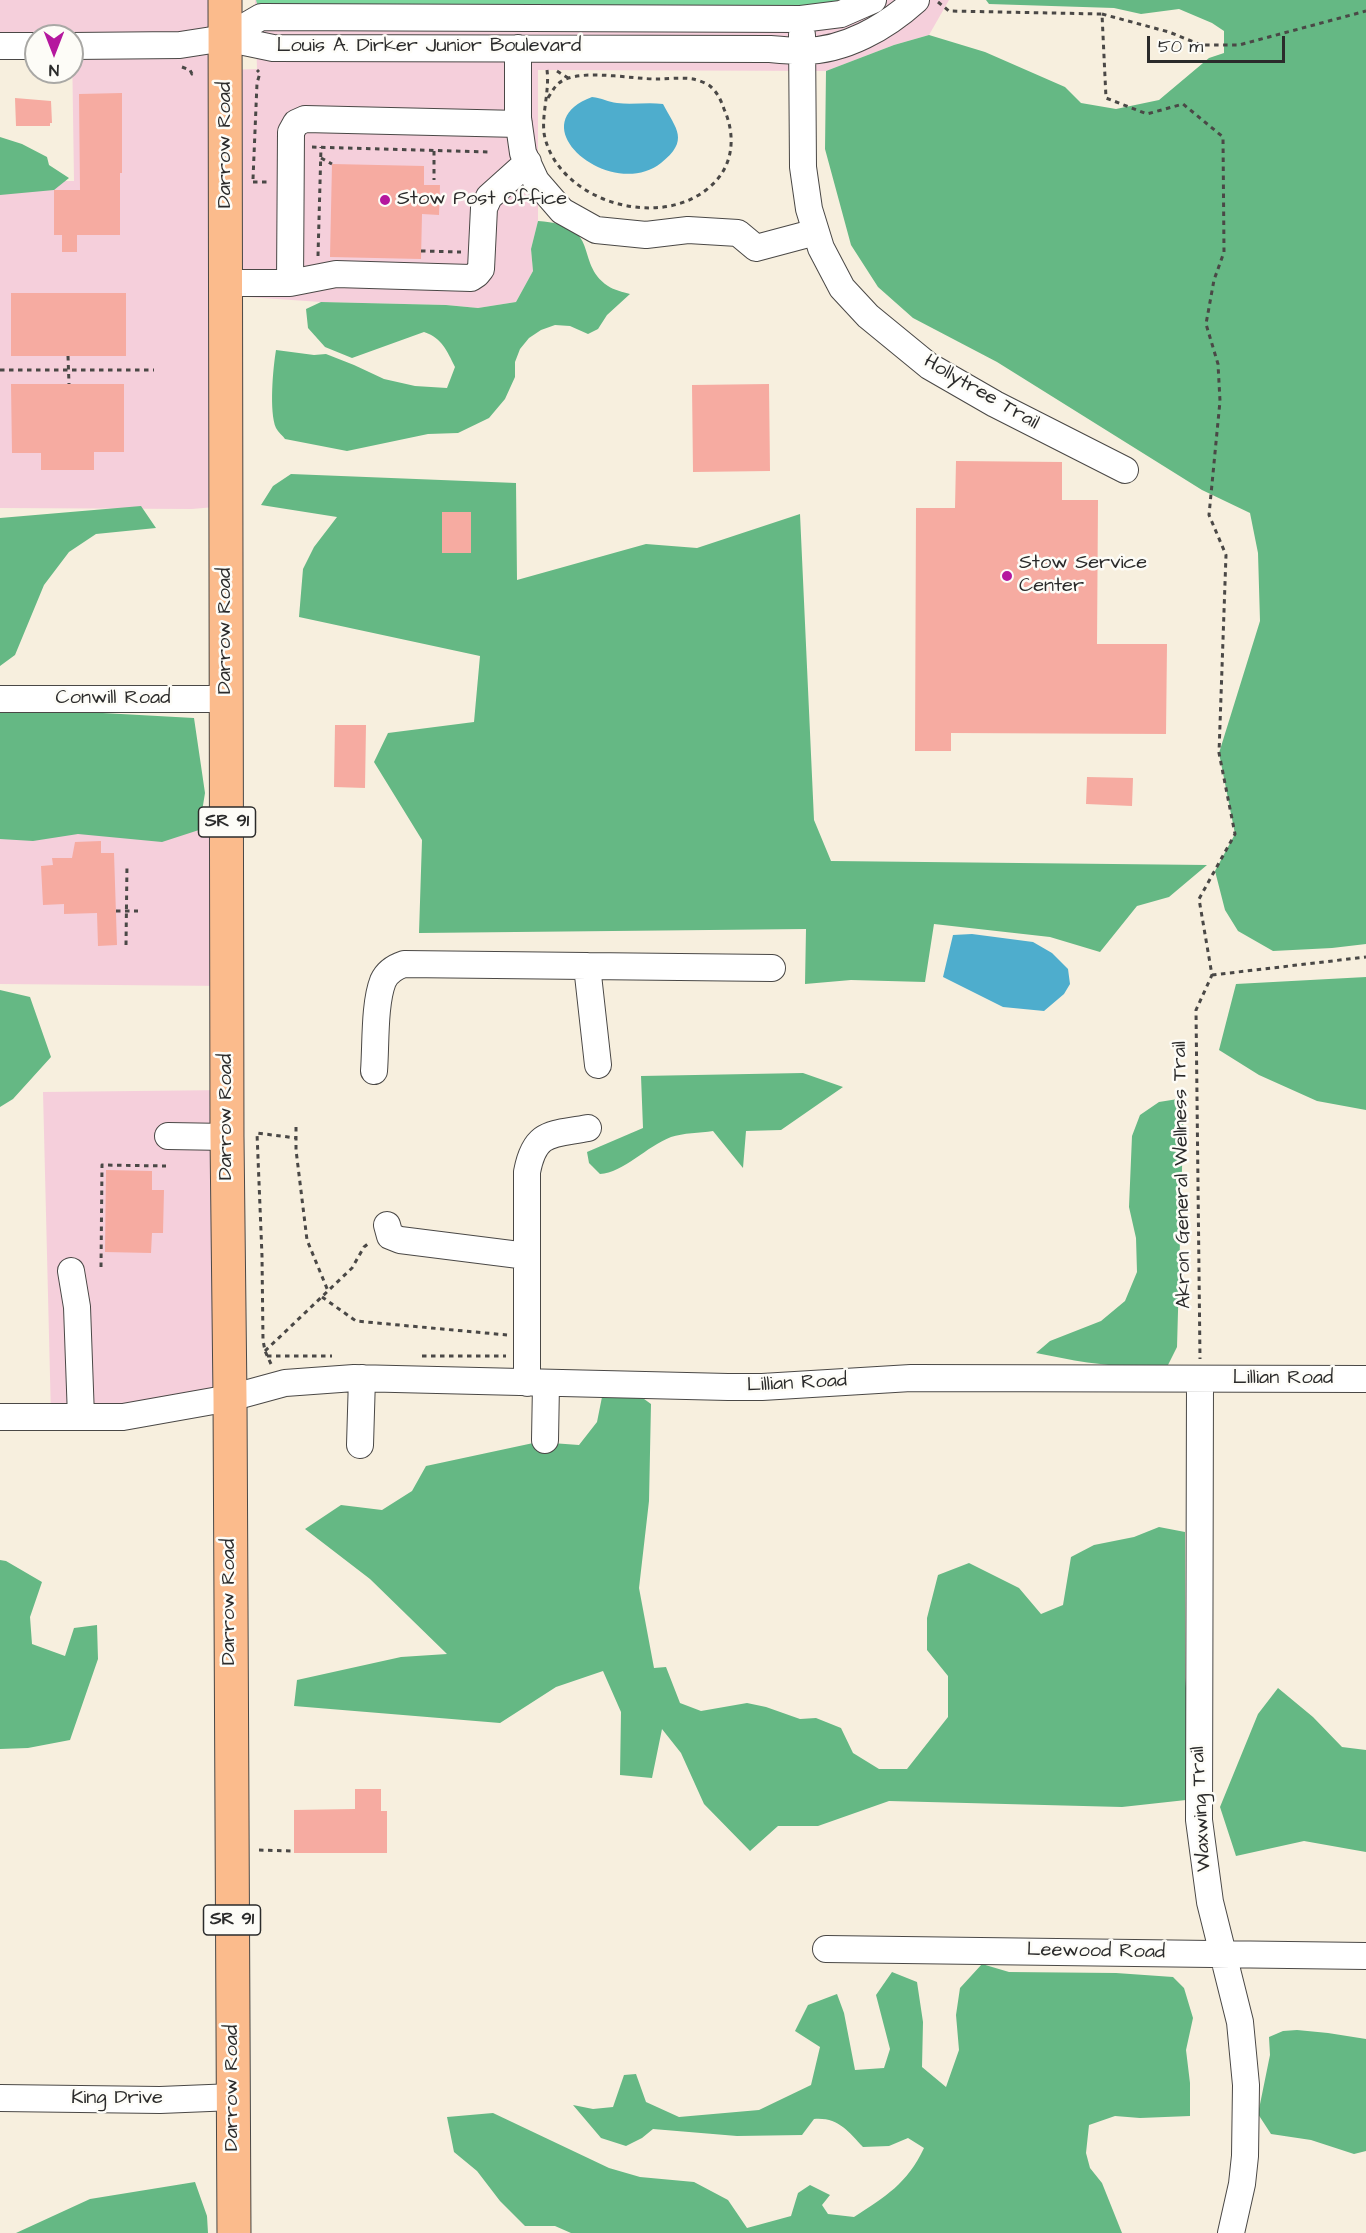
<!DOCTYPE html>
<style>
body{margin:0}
#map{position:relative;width:1366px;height:2233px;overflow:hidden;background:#f7efde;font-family:"Architects Daughter",sans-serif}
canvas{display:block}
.north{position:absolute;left:24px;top:24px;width:60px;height:60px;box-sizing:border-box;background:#fdfcf7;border:2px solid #a9a8a5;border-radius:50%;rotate:180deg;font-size:16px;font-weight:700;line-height:24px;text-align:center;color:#2b2b2b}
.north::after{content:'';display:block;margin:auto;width:21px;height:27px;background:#b5179e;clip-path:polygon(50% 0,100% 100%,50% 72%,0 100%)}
.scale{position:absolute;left:1147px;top:36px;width:138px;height:27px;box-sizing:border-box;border:3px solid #2b2b2b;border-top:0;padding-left:8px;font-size:18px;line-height:21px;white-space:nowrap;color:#2b2b2b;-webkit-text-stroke:4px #fdfcf7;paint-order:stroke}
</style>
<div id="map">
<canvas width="1366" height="2233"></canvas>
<div class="north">N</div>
<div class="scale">50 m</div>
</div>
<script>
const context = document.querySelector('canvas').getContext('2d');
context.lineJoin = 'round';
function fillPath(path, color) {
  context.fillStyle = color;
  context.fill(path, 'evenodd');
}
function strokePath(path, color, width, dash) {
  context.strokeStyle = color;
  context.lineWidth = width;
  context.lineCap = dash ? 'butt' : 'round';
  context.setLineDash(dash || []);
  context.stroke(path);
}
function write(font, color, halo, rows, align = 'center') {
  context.font = font + ' "Architects Daughter",sans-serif';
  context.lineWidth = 5;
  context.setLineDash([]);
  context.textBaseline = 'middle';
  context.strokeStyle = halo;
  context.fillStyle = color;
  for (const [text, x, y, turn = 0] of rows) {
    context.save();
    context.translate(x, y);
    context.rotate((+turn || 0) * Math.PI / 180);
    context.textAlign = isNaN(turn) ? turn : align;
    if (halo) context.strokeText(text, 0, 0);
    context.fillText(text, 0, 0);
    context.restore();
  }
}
const built = new Path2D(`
 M0,0H221V32L36,36L0,41Z
 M255,0H949L929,35L894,45L826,71L538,70V221L531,249L533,271L516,302L478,308L446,305L321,302L233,296L229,70L257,69Z
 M225,38L226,506L192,509L0,508V181H74L72,46Z
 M0,784L1,822L227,820L226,986L0,984Z
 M227,1090L230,1398L51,1417L43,1092Z`);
const green = new Path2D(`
 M256,0H873L841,14L261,17Z`);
const forest = new Path2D(`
 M986,0H1366V944L1332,948L1273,951L1238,931L1225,910L1215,871L1235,834L1219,753L1260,621L1258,553L1250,513L1202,490L997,362L913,318L878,287L851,245L825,149L826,71L894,45L929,35L985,52L1065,87L1081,103L1116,109L1159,100L1209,58L1224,53V31L1212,23L1179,9L1141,14L1114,8L989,4Z
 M0,137L22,144L47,157L49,165L69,178L54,190L0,195Z
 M538,221C604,225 573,262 608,286C614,290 623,292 630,294L607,315L598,329L588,334L570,326L555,325L541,330L529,338L520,349L515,362V377L505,399L489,418L458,433L428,434L347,451L285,439C283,436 278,432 276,428C269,412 273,368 276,350L314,355L326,354L354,365L384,379L415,386L447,388L455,367C447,351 442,338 424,332L352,358L325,347L308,328L306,309L321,302L446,305L478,308L516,302L533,271L531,249Z
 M291,474L516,483L517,580L646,544L697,548L800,514L814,820L831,861L1207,865L1169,897L1137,906L1100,952L1050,937L934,924L925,982L851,980L805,984L806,929L419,933L422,840L374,762L388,733L474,722L480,656L299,617L303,569L314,547L337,517L261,505L273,486Z
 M141,506L156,528L96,534L69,552L44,585L15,655L0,666V518Z
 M48,710L194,718L205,793L199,830L162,842L78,834L33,841L0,839V712Z
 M1366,977V1110L1317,1101L1259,1075L1219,1050L1236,984Z
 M0,990L30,997L51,1057L13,1099L0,1107Z
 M803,1073L843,1087L781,1130L746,1131L743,1168L713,1131C700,1133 683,1133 671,1137C647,1146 623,1173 600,1174L589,1163L587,1152L643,1128L641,1076Z
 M1184,1098L1177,1347L1168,1365C1122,1370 1080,1362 1036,1353L1050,1341L1101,1321L1125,1301L1137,1272L1136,1238L1129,1207L1132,1136L1140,1115L1159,1102Z
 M633,1391L651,1404L649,1501L639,1588L654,1668L666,1667L680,1703L701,1711L747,1703L766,1707L800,1719L816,1718L841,1728L853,1753L879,1769H907L948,1717V1676L927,1650V1618L938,1575L969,1563L1019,1588L1041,1614L1063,1605L1071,1557L1094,1545L1134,1537L1159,1527L1185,1532V1678L1191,1739L1186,1800L1122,1807L889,1801L818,1826H778L750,1851L704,1804L681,1753L662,1729L652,1778L620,1775L621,1712L603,1671L556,1687L500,1723L294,1706L297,1680L401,1657L447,1654L370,1579L305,1529L341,1505L382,1510L412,1491L426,1466L538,1442L579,1445L597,1422L603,1392Z
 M0,1560L6,1561L42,1582L30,1617L32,1644L65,1656L74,1628L97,1625L98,1659L70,1740L28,1748L0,1749Z
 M1278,1688L1313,1717L1342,1747L1366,1750V1852L1304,1841L1236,1856L1220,1807L1258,1714Z
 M982,1964L1009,1972L1116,1973L1173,1977L1184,1988L1193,2018L1186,2050L1190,2083V2116L1140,2118L1115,2116L1089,2125L1086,2153L1090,2168L1102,2183L1122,2233H571L555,2226H525L500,2201L477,2171L454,2152L447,2117L493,2113L609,2168L640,2177L694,2182L728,2200L747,2228L791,2216L798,2193L810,2185L830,2195L822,2205L828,2214L854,2217C886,2196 907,2184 924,2148L908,2138L889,2146L863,2147C848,2131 838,2117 814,2119L802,2135L737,2136L653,2129L642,2138L626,2146L601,2138L573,2105L593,2109L613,2107L624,2075L636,2074L646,2102L679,2117L759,2110L811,2085L820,2047L795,2031L808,2005L837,1994L844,2013L855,2070L884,2068L890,2049L876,1995L892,1972L917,1982L923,2022L922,2067L946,2087L959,2050L956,2015L960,1988Z
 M1297,2030L1328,2033L1366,2039V2151L1354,2154L1311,2140L1271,2134L1258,2114L1270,2055L1269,2037L1283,2031Z
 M195,2182L207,2216L208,2233H16L90,2199Z`);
const water = new Path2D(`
 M592,97C602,98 608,102 617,103C632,105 647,102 663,104C676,129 690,140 661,163C611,202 517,125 592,97Z
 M972,934L1033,942L1052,953L1068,969L1070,984L1064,994L1044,1011L1003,1007L943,977L953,935Z`);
const building = new Path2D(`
 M122,93V173H120V235H77V252H62V235H54V190H80L79,94Z
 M15,98L51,101L52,123H50V126H16Z
 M332,164L424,166V185H440L439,215L422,214L421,259L330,257Z
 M11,293H126V356H11Z
 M11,384H124V452H94V470H41V453H12Z
 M769,384L770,471L693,472L692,385Z
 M956,461L1062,462V500H1098L1097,644H1167L1166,734L951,733V751H915L916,508H955Z
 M442,512H471V553H442Z
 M335,725H366L365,788L334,787Z
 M1087,777L1133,778L1132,806L1086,804Z
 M101,841V853H114L117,945L98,946L97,913L64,914V904L43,905L41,866L53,865L52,858H72L75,842Z
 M106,1170L152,1171V1190H164L163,1233H152L151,1253L105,1252Z
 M355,1789H381V1811H387V1853H294V1810L355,1809Z`);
const path = new Path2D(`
 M938,2L949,11L1102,14L1106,98L1147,114L1183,104L1223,137L1224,252L1214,280L1206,324L1218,364L1220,401L1209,515L1226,555L1219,753L1235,834L1199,899L1212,975L1196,1010L1200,1359
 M1102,14L1169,32L1201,45H1239L1366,11
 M182,67L190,70L192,74L195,72
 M547,70C550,92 540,119 545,138C561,201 656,229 706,190C733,170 737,138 724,109C721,100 717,92 710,86C706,83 698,80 693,79C681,77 668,79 657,79C632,79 589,70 566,79C556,83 553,90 548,98
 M557,71L568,78
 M312,147L490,152
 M434,151V180
 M321,158L332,164
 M253,179L257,83L260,73L257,70
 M253,182H269
 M421,251L461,252
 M318,256L321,147
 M68,356L69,384
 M0,370H154
 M116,911H138
 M126,945L127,864
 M1212,975L1366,957
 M296,1127V1150L307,1240L328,1291
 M101,1267L102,1165L166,1166
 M322,1297L356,1321L507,1335
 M265,1351L352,1268L364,1247L369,1243
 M267,1356H332
 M422,1356H506
 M271,1364L265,1351L263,1340L262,1256L257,1133L296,1138
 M259,1850L294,1851`);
const minor = new Path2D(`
 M802,35L803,167L809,209L821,248L842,288L868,316L929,366L995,404L1125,470
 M225,38L273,48L770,49C781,50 792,51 803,51C845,51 886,27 916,0
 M0,46H36
 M72,46L180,45L225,38L261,17L801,19L841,14L873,0
 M518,48V118L523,153L536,181L562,211L596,230L646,235L688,230L738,233L756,248L816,232
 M226,283H290L291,132L296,123L305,119L519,124
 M290,283L336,274L471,278L477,274L481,269L484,208L489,197L528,162
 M0,699H227
 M598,1065L587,966L772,968
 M374,1071C376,1046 374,1004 383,981C387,972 395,967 404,964L587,966
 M168,1136L227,1137
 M387,1225L390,1236L400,1240L527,1256
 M71,1271L77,1307L81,1417
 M1200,1379L1199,1820L1210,1902L1240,2022L1246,2085L1245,2156L1242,2184L1231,2233
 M527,1383V1172C535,1130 552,1135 588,1128
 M0,1417H123L230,1398L285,1383L354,1378L728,1387H762L911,1378L1366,1379
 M545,1440L546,1384
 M360,1445L362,1378
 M826,1949L1366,1956
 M0,2098L160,2100L234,2097`);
const major = new Path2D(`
 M225,0L227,1137L230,1398L234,2233`);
const markers = [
 [385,200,6,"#b5179e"],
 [1007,576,6,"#b5179e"]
];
const shields = [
 [227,822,57],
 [232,1920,57]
];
const shieldNames = [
 ["SR 91",227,822],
 ["SR 91",232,1920]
];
const streetNames = [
 ["Louis A. Dirker Junior Boulevard",429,47],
 ["Darrow Road",226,145,-90],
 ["Hollytree Trail",981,393,30],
 ["Darrow Road",226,631,-90],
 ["Conwill Road",113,699],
 ["Darrow Road",227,1117,-90],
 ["Akron General Wellness Trail",1183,1175,-91],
 ["Lillian Road",1283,1379],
 ["Lillian Road",797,1384,-3],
 ["Darrow Road",230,1602,-90],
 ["Waxwing Trail",1202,1809,-93],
 ["Leewood Road",1096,1952,1],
 ["Darrow Road",233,2088,-90],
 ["King Drive",117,2099]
];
const poiNames = [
 ["Stow Post Office",397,200],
 ["Stow Service",1019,564],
 ["Center",1019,587]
];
fillPath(built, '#f5cfdb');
fillPath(green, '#7cd79d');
fillPath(forest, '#65b884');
fillPath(water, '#4eadcd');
fillPath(building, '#f6aba1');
strokePath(minor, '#4a4846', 28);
strokePath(major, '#4a4846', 35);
strokePath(path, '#4a4846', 3, [4.5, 4.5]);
strokePath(minor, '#fff', 26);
strokePath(major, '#fbbb8c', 33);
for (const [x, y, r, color] of markers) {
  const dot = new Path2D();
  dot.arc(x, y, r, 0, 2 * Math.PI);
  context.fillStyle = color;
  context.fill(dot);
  strokePath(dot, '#fdfcf7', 2);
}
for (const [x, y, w] of shields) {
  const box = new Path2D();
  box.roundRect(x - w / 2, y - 15, w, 30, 4.5);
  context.fillStyle = '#fdfcf7';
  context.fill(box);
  strokePath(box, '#2b2b2b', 1.5);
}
write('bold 18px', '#2b2b2b', null, shieldNames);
write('20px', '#2b2b2b', '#fdfcf7', streetNames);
write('20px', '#2b2b2b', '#fdfcf7', poiNames, 'left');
</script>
